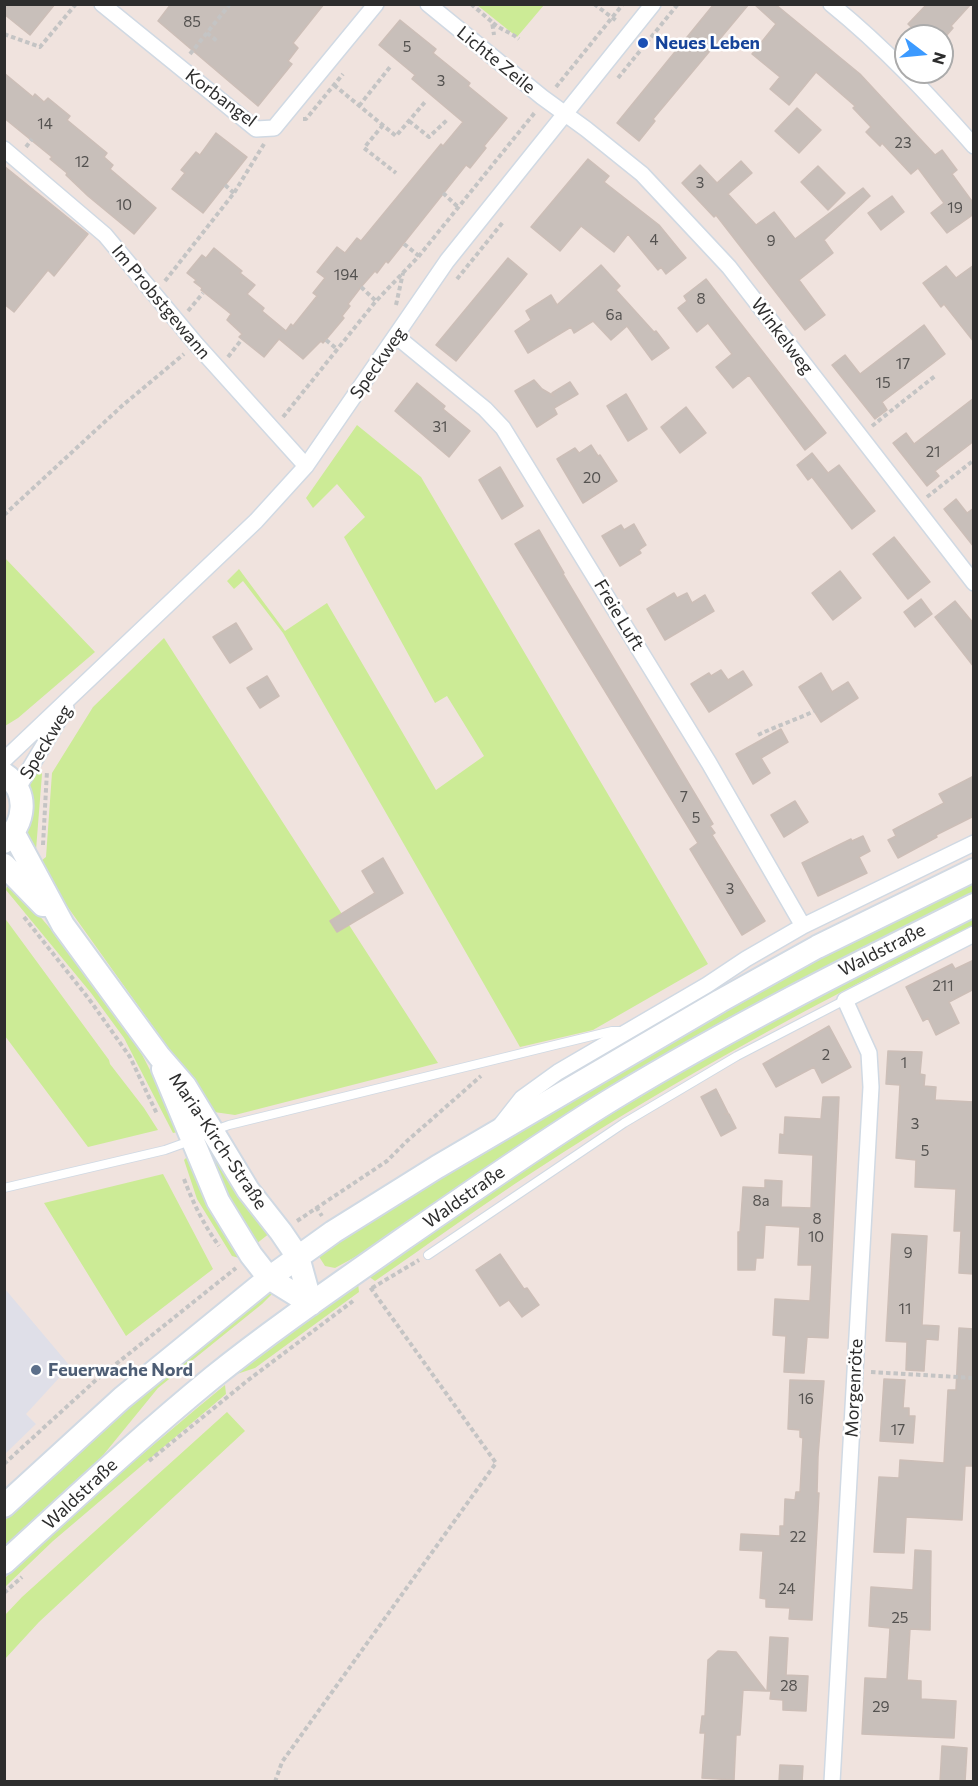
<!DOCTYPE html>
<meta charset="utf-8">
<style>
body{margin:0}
#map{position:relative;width:978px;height:1786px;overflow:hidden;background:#f0e3de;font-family:Commissioner,sans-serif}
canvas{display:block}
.frame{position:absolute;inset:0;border:6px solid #2d2d2d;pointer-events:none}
.north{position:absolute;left:894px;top:24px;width:60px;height:60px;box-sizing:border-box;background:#fff;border:2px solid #ababab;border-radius:50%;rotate:106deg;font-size:16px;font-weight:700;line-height:24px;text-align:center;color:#2d2d2d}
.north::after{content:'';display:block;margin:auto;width:21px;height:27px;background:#3c9aff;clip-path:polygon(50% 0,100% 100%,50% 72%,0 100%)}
</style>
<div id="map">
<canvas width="978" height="1786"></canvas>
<div class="frame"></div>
<div class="north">N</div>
</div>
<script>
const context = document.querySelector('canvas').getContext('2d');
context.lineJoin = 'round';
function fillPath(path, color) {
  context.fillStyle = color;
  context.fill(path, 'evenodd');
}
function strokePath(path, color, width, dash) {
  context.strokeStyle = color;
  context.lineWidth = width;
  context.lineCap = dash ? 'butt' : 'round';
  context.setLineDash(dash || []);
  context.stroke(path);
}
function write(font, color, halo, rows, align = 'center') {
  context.font = font + ' Commissioner,sans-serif';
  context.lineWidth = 5;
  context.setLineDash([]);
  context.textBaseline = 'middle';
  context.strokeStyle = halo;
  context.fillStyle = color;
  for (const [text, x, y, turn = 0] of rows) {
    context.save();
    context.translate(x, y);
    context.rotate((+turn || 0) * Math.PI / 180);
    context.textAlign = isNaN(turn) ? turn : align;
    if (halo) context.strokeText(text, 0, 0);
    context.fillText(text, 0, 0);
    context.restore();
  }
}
const industrial = new Path2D(`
 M5,1289L70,1366L26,1414L36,1424L5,1454Z`);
const green = new Path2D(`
 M477,5H544L517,37Z
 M357,425L421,477L708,964L593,1030L520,1047L283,633L243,581L234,589L227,581L239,569L285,631L327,603L436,790L484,756L447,696L435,703L344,537L365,517L337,484L313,508L306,498Z
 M5,558L95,652L18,718L5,726Z
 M164,638L438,1063L235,1115L214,1112L37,864L46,857L52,773L93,707Z
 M37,767L42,774L36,850L34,852L25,839L30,812V779Z
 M11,882C55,935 106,990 139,1049C154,1076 166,1104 178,1132L173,1133L124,1038L91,993L6,890L7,886Z
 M973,882V894L726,1020L568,1113L368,1250L335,1268L325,1266L318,1255L383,1211L722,1009L821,957Z
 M973,915V926C823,998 676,1079 536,1170C482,1205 429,1244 375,1281L368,1276L531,1162L725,1046Z
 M4,917L109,1060L110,1064L144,1108L158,1130L88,1147L5,1036Z
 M212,1145L270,1233L256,1244L232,1207L204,1150Z
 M188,1156L202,1193L236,1249L239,1258L232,1256L197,1199L184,1160Z
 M163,1174L213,1269L126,1336L44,1203Z
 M358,1283L359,1292L255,1368L237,1374Z
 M271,1289L274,1292L262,1304L158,1388L100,1459L5,1548V1520L160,1377Z
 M225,1385L226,1394L53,1541L5,1587V1578C75,1510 149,1448 225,1385Z
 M227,1412L245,1431L39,1622L5,1659V1615L22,1597Z`);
const building = new Path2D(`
 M4,4H55L30,35L4,14Z
 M171,4H324L293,43L298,48L288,61L292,64L258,106L158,21Z
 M714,4H749L653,119L655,121L639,141L617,123Z
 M754,4H775L860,74L935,155L942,150L957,170L952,174L974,204V214L947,233L931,213L944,203L918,168L911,174L882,143L880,146L866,132L871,127L853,108L855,106L816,72L789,105L770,89L780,77L752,54L776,24Z
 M927,4H971L951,26L953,28L946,36H921L908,24Z
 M400,20L436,49L433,53L470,83L468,86L507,118L484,146L486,148L470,168L466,165L388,263L386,261L377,273L375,271L361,287L348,304L350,306L342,316L344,318L323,343L321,341L303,359L279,339L264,357L239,337L242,334L227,320L231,314L201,290L202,288L194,282L196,280L187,273L202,255L206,258L214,248L242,271L240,273L255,285L247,294L264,308L262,311L286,331L291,324L293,326L317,296L313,293L325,278L317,272L337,247L345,253L357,238L361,241L441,144L443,146L463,122L412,79L415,75L379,45Z
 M4,73L33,97L35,94L44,102L48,98L70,116L67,120L107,153L104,157L113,165L110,169L156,208L134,234L88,196L66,175L67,173L50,159L52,157L4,118Z
 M797,108L821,130L799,153L775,131Z
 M216,133L247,157L203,213L172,189L185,173L181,170L196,152L200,155Z
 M588,159L609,176L604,182L659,225L686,258L666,274L661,267L658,270L628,234L614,252L581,226L560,251L531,227Z
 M741,161L752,173L728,194L756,225L774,212L795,239L863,188L870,196L824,240L833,253L799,280L825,315L805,330L716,215L714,217L682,183L700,165L717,183Z
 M4,166L88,234L54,276L48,270L14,312L4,304Z
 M818,166L845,193L828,210L801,182Z
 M892,196L904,212L881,230L868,213Z
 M508,258L527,274L456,361L436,345Z
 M601,265L620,286L616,290L654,332L656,331L669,348L652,360L627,326L611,340L593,321L574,333L571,327L528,353L515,331L531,320L526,311L551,295L557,305Z
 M974,265V342L944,304L941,307L923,283L946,266L956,278Z
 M706,279L826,433L805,450L749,375L733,388L716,367L732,354L708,323L697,332L678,308L687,301L684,296Z
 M924,325L945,354L882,402L887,410L875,419L832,365L845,355L860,374Z
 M534,380L542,389L554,396L552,393L570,382L578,394L554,408L557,414L537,427L515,391Z
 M417,383L445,406L443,409L470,431L449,457L395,411Z
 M626,394L647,429L628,441L607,406Z
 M974,398V441L935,471L939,476L927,486L893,443L906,433L914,444Z
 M686,407L706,433L680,453L661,427Z
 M591,445L598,456L600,455L617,481L583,503L557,459L575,448L579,453Z
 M812,453L828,473L839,465L875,511L852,529L812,477L808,480L797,465Z
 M500,467L523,506L502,519L479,480Z
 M956,499L967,513L974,508V547L944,509Z
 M634,524L646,545L639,550L641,553L620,566L602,536L621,525L624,530Z
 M539,530L564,573L563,574L713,824L710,826L715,833L712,835L765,921L742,935L690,849L698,843L515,544Z
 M894,537L930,582L908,599L873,554Z
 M840,571L861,598L833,620L812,593Z
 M674,593L677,598L687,593L692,603L705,595L714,611L665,640L647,609Z
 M921,599L932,614L915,627L904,612Z
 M955,601L974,624V667L935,617Z
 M236,623L252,649L230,663L213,637Z
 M721,670L728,680L743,671L752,685L709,712L691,684L709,673L711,676Z
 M821,673L832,692L848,682L858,698L821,722L799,687Z
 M267,676L279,696L260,708L247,688Z
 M781,729L788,742L761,758L770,773L753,784L736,754Z
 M974,776V816L936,835L937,837L898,858L888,840L896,836L893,830L944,803L939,794Z
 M795,801L808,822L784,837L771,815Z
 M863,836L870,851L859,857L867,873L818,896L802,863L851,839L852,841Z
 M383,858L403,893L337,932L330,921L375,893L362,871Z
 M974,960V989L949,1002L959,1023L936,1035L928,1018L923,1021L906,987L952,964L955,969Z
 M829,1026L851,1067L822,1083L814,1067L776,1087L763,1064Z
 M888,1051L922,1052L920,1074L925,1075L924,1086L936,1087L935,1100L974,1102V1274L959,1273L961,1231H954L956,1189L915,1187L916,1160L896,1158L900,1085L886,1084Z
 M716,1089L728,1113L725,1114H729L736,1128L721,1136L701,1097Z
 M823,1097H839L828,1338L807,1337L804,1373L784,1372L786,1336L773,1335L775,1299L810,1301L812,1265H798L800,1227L765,1225L763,1258H756L755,1270H738V1232H740L743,1187L765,1188V1180L782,1181L781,1207L811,1208L813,1155L779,1153L780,1134L784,1135L785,1117L821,1119Z
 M892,1234L927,1236L922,1325L939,1326L938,1340L926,1339L924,1371L906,1370L907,1342L886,1341Z
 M500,1254L524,1289L527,1288L539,1305L522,1317L509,1300L500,1306L476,1270Z
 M959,1328L974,1329V1466H965L962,1520L906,1517L904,1553L874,1552L879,1477L899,1478L900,1460L944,1463L948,1390H956Z
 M884,1379L905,1380L903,1408H909V1416H915L913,1443L880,1441Z
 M790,1380L824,1381L818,1456L817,1493H819L812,1620L789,1619L790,1608L766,1607V1599L760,1598L763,1551L740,1550L741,1534L780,1536V1526H784L785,1499L795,1500L796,1492H800L803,1438L800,1437V1430L788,1429Z
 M915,1550L931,1551L930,1630L910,1629L907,1680L921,1681V1699L956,1701L954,1738L862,1734L865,1678L887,1679L890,1628L869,1626L871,1587L913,1590Z
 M770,1637L788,1638L786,1675L808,1676L806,1711L783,1710V1700L770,1699L771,1691H767Z
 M718,1651L736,1652L766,1691L743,1690L740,1735H736L734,1780L702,1778L705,1733H700L702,1716H705L708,1660Z
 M942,1746L967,1748L965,1782H940Z
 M780,1765L803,1766L802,1782H779Z`);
const path = new Path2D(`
 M471,4L492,22L494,35
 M594,4L618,22
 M493,23C501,30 510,32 519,39
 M207,33L217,41L219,40
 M4,34L40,47L76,4
 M190,54L230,4
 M618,78L678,4
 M334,85L396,136L425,102
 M556,87L623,4
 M359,106L390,67
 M303,119H306L343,74
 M409,121L429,137L447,120
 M383,125L364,148L396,173
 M26,147L32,139
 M225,185L234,193
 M443,193L458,207
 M404,244L419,256
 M457,279L503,222
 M165,281L234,193L264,144
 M361,287L376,301
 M396,305L403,273
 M188,311L203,293
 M326,340L337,349
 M228,357L242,339
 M283,417L376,301L419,256L536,111
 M872,426L935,376
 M927,497L974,460
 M4,515L123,405L184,354
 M758,735C776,726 796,720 814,711
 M43,845L47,771
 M24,917L89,999L130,1057L157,1114
 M184,1179C193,1203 204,1225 219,1246
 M316,1207L322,1216
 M297,1221L387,1161L407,1141L481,1076
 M372,1288L419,1260
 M871,1372L974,1378
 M149,1461L247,1381L353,1301
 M4,1464L96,1380L236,1268
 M4,1593L22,1577
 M275,1782L282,1762L496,1463L370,1287`);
const service = new Path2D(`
 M215,1130L229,1125L612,1031H622
 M4,1188L165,1150L190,1141
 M428,1255L624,1123L737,1056L845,1000`);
const minor = new Path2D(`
 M102,4L256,129L274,128L376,4
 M428,4L542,97L586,129L642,174L729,267L974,583
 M831,4C884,47 929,95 974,146
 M4,149L105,235L196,344L306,466
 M396,336L485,409L503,428L709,763L803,926
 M4,760L256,521L306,466L447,261L653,4
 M18,788L66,708
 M500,1126L522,1098L558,1072L707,985L746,959L803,926L974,843
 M832,1782L871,1087L869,1053L845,1000L974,934`);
const secondary = new Path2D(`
 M4,774C30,791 25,824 4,842
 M14,834L63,925L159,1056L185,1086L248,1190L281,1232L298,1257L311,1304
 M4,865L43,905
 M163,1069L218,1201L251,1255L269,1278L311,1304
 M4,1506L122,1398L269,1278L333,1232L437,1167L720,1001L817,947L974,870
 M4,1563C73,1500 140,1437 212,1378C273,1329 339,1284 403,1239C473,1191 542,1142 614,1098C731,1027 852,966 974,905`);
const markers = [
 [643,43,6,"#1a4fb4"],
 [36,1370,6,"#5c6f8a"]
];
const numberNames = [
 ["85",192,22],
 ["5",407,47],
 ["3",441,81],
 ["14",45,124],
 ["23",903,143],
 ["12",82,162],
 ["3",700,183],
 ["10",124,205],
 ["19",955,208],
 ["4",654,240],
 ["9",771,241],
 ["194",346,275],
 ["8",701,299],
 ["6a",614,315],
 ["17",903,364],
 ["15",883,383],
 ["31",440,427],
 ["21",933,452],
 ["20",592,478],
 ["7",684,797],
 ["5",696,818],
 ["3",730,889],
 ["211",943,986],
 ["2",826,1055],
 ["1",904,1063],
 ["3",915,1124],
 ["5",925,1151],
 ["8a",761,1201],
 ["8",817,1219],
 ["10",816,1237],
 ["9",908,1253],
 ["11",905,1309],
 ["16",806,1399],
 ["17",898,1430],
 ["22",798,1537],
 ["24",787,1589],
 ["25",900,1618],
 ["28",789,1686],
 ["29",881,1707]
];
const transitNames = [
 ["Neues Leben",655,43]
];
const streetNames = [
 ["Lichte Zeile",496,60,39],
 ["Korbangel",221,98,37],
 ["Im Probstgewann",161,302,50],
 ["Winkelweg",782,336,53],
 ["Speckweg",378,363,-55],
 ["Freie Luft",619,615,59],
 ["Speckweg",46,742,-59],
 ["Waldstraße",882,950,-27],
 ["Maria-Kirch-Straße",218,1141,56],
 ["Waldstraße",464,1197,-35],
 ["Morgenröte",854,1388,-87],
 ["Waldstraße",80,1494,-43]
];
const serviceNames = [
 ["Feuerwache Nord",48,1370]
];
fillPath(industrial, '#dfdfe8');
fillPath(green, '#cceb96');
fillPath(building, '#c8bfba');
strokePath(building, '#ccbeb7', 1.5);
strokePath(service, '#d0d9e3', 10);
strokePath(minor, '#d0d9e3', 18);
strokePath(secondary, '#d0d9e3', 26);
strokePath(path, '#c4c4c4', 4, [4.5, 3]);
strokePath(service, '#fff', 8);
strokePath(minor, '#fff', 15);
strokePath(secondary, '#fff', 22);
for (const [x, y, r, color] of markers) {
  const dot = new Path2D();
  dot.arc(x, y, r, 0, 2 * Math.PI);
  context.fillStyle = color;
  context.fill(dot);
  strokePath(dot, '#fff', 2);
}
write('15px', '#545250', null, numberNames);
write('bold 18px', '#164399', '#fff', transitNames, 'left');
write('18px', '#2d2d2d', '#fff', streetNames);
write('bold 18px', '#4e5e75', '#fff', serviceNames, 'left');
</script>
